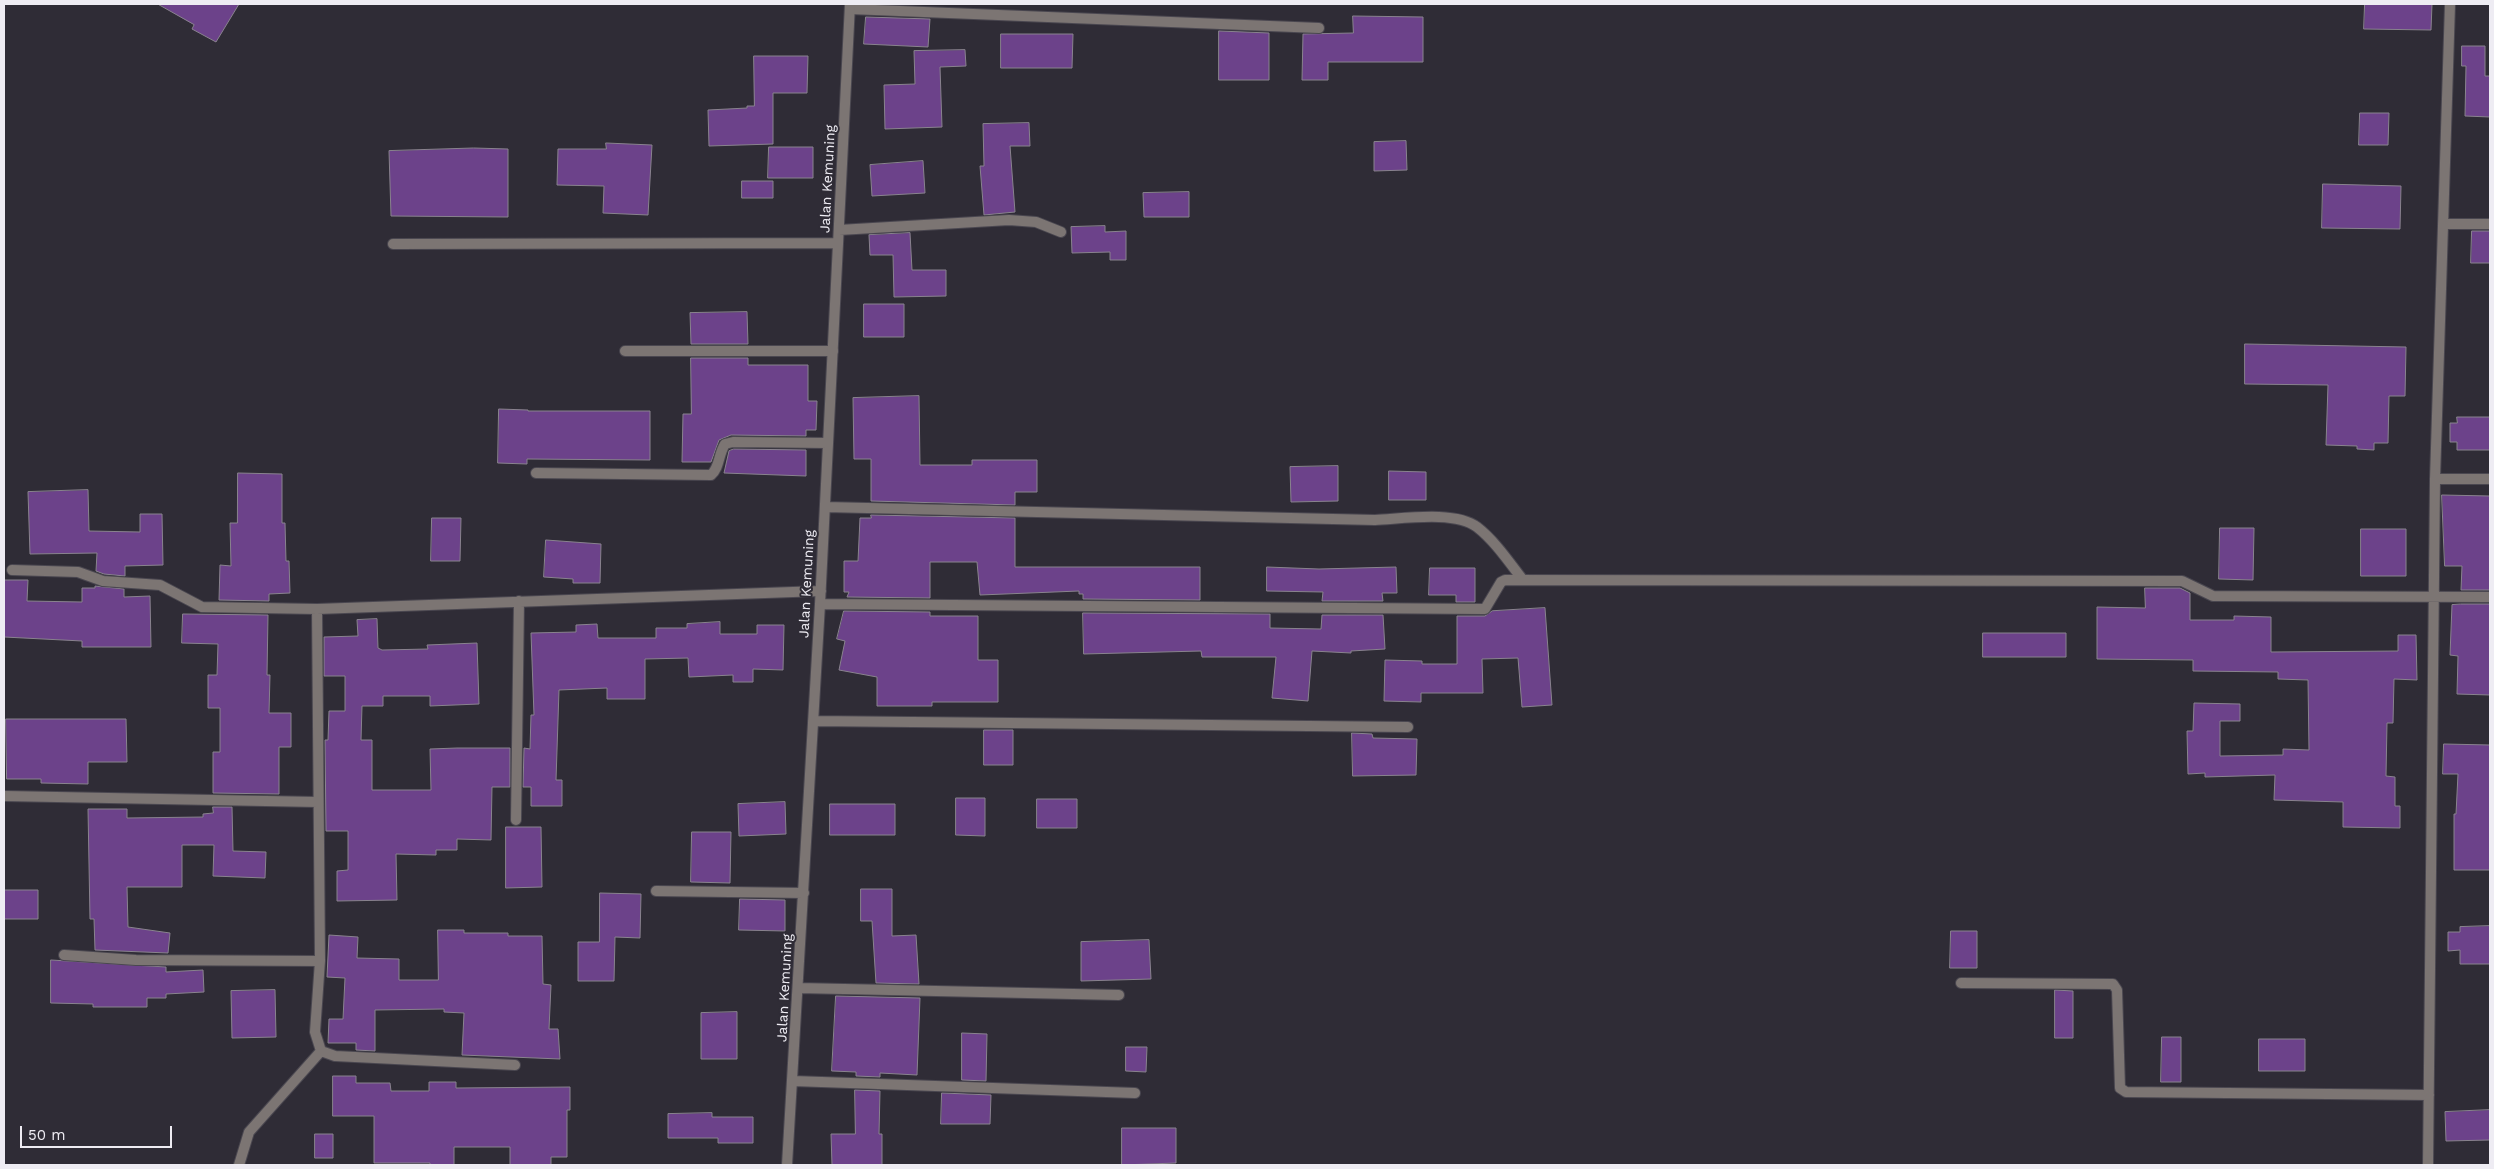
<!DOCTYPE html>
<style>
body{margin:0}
#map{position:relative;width:2494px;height:1169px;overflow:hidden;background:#2f2c36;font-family:"Work Sans",sans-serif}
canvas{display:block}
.frame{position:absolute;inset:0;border:5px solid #eeecf3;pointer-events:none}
.scale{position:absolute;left:20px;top:1126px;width:152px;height:22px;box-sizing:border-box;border:2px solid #eeecf3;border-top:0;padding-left:6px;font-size:15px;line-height:18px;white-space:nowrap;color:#eeecf3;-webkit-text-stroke:4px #2f2c36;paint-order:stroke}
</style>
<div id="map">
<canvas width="2494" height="1169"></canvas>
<div class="frame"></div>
<div class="scale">50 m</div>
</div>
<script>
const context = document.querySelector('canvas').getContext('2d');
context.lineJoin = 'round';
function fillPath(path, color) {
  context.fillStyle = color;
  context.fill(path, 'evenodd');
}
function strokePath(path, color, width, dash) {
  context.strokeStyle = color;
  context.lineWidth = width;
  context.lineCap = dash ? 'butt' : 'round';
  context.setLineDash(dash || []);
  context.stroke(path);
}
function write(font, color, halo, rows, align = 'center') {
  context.font = font + ' "Work Sans",sans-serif';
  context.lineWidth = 4;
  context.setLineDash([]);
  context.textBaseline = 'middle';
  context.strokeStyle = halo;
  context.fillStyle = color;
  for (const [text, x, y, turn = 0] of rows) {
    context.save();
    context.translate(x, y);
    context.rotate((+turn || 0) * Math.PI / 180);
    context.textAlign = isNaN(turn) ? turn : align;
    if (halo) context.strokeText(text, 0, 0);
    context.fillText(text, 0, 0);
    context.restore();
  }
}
const building = new Path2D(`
 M158,4H239L216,42L192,29L194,25Z
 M2365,4H2432L2431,30L2364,29Z
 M1353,16L1423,17V62H1328V80H1302L1303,34L1353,33Z
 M866,17L930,19L928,47L864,44Z
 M1219,31L1269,33V80H1219Z
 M1001,34H1073L1072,68H1001Z
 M2462,46H2485V76H2490V117L2465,116L2466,66H2462Z
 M965,50L966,66L940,67L942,127L885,129L884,85L915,84L914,51Z
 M754,56H808L807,93H773V144L709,146L708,110L747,108V106H754Z
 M2360,113H2389L2388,145H2359Z
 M1029,123L1030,146H1010L1015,212L984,215L980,166H984L983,124Z
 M1406,141L1407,170L1374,171V142Z
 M606,143L652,145L648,215L603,213L604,186L557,185L558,149H606Z
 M769,147H813V178H768Z
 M474,148L508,149V217L391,216L389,151Z
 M923,161L925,193L872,196L870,165Z
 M742,181H773V198H742Z
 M2323,184L2401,186L2400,229L2322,228Z
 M1189,192V217H1144L1143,193Z
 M1105,226V232L1126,231V260H1110V252L1072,253L1071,227Z
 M2472,231H2490V263H2471Z
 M910,233L912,270H946V296L894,297L893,255H870L869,235Z
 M864,304H904V337H864Z
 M747,312L748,344H691L690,313Z
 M2245,344L2406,347L2405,396H2389L2388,443H2374V450L2357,449V446L2326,445L2328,385L2245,384Z
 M691,358H748V365H808V401H817L816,430H806V436L731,435L719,440L711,462H682L683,414H691Z
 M919,396L920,465H972V460H1037V492H1015V505L871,501V459H854L853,398Z
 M499,409L528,410V411H650V460L527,459V464L498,463Z
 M2457,417H2490V450H2457V442H2450V423H2457Z
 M734,449L806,450V476L724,473L729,451Z
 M1338,466V501L1291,502L1290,467Z
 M1389,471L1426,472V500H1389Z
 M238,473L282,474V523H285L286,561H289L290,593L269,594V601L219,600L220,565L231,566L230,523H237Z
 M88,490L89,531L140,532V514H162L163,565L125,566V576L104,574L96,571L97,553L30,554L28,492Z
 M2442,495L2490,496V590H2461L2462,566H2445Z
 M871,515L1015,518V567H1200V600L1083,599V594H1079V591L980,595L977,562H930V598L847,597L849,592H844V561H858L860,518H871Z
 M432,518H461L460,561H431Z
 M2220,528H2254L2253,580L2219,579Z
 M2361,529H2406V576H2361Z
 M546,540L601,544L600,583H573V579L544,577Z
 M1267,567L1319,569L1396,567L1397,593H1382L1383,601H1322L1323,592L1267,591Z
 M1430,568H1475V602H1456V595H1429Z
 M4,580H28L27,601L82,602V588H95V586L124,589V597L150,596L151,647H82V641L4,637Z
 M2145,588H2180L2190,593V620H2234V616L2271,617V652L2398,651V635H2416L2417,680L2394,679L2393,723H2387L2386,776L2395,777V806H2400V828L2343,827V802L2274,800L2275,775L2205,777V773L2188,774L2187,731H2193L2194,703L2240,704V721H2220V756L2283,755V749L2309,750L2308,680L2278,679V672L2193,671V660L2097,659V607L2145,608Z
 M2461,604H2490V695L2457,694L2458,656L2450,655L2452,605Z
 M1545,608L1552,705L1522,707L1518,658L1482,659L1483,693H1421V702L1384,701L1385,660L1422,661V664H1457V616H1485L1492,611Z
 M844,611L930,612V616H978V660H998V702H932V706H877V677L839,670L845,641L837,639Z
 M1083,613L1270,614V628L1321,629L1322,615H1383L1385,649L1351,651V653L1312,651L1308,701L1272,698L1276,657H1202L1201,651L1084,654Z
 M183,614L268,615L267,675H270L269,713H291V747H279V794L213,793V752H220V708H208V675H217L218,644L182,643Z
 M377,619L378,648L382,650L428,649L427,645L477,643L479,704L430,706V696H383V706H362L361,740H372V790H431L430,749L457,748H510V787H492L491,840L457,839V850H436V855L396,854L397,900L337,901V871L348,870V831H326L325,740H328L329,711H345V676H324V637L358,636L357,620Z
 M720,622V634H757V625H784L783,670L753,669V682H733V675L689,677L688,658L645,659V699H607V688L559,690L556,780H562V806H531V787H523L524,748L530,749L531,715H534L531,633L576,632V625L597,624L598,638H656V628H687V624Z
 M1983,633H2066V657H1983Z
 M6,719H126L127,762H88V784L41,783V779H7Z
 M984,730H1013V765H984Z
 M1352,733L1372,734L1373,738L1417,739L1416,775L1353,776Z
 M2444,744L2490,745V870H2454V814H2456L2458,774H2443Z
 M956,798H985V836L956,835Z
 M1037,799H1077V828H1037Z
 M785,802L786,834L739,836L738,804Z
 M830,804H895V835H830Z
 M213,807H232L233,851L266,852L265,878L213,876L214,845H182V887H127L128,927L170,933L168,953L95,950L94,919H90L88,809H127V818L203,817V814L213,813Z
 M506,827H541L542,887L506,888Z
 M692,832H731L730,883L691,882Z
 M861,889H892V936L916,935L919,984L876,983L872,921H861Z
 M4,890H38V919H4Z
 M600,893L641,894L640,938L615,937L614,981H578V942H599Z
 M740,899L785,900V931L739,930Z
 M2490,926V964H2460V950L2448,951V932H2460V927Z
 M438,930H464V933H508V936H542L543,984L551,985L549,1029H558L560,1059L462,1055L464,1013L444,1012V1009L375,1010V1051L356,1050V1043H328L329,1019H343L345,978L327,977L329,935L358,937L357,958L399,959V980H438Z
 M1951,931H1977V968H1950Z
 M1149,940L1151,979L1081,981V942Z
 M51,960L166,967V972L203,970L204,992L166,994V998H147V1007H93V1004L51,1003Z
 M275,990L276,1037L232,1038L231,991Z
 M2055,990L2073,991V1038H2055Z
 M836,996L920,998L917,1075L880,1073V1077L856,1076V1072L832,1071Z
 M737,1012V1059H701V1013Z
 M962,1033L987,1034L986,1081L962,1080Z
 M2162,1037H2181V1082H2161Z
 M2259,1039H2305V1071H2259Z
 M1126,1047H1147L1146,1072L1126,1071Z
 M333,1076H356V1083H390L391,1091H429V1082H456V1088L570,1087V1110H567V1157H551V1165H510V1147H454V1165H430V1163H374V1116H333Z
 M855,1090L880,1091L879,1134H882V1165H832L831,1134H855Z
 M942,1093L991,1095L990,1124H941Z
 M2490,1110V1140L2446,1141L2445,1112Z
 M712,1113V1117H753V1143H718V1138H668V1114Z
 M1122,1128H1176V1163L1122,1165Z
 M315,1134H333V1158H315Z`);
const service = new Path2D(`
 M850,9L1319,28
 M625,351H833`);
const minor = new Path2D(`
 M2443,224H2490
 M839,230L1009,220L1036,222L1061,232
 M393,244L838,243
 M536,473L711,475C720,467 718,455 725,444L733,442L828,443
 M2435,479H2490
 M825,507L1375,520C1401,519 1455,510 1477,527C1495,541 1509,562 1523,580
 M12,570L78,572L103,581L160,585L202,607L317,609L821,591
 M820,604L1485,609L1501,582L1505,580L2182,581L2213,596L2490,597
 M317,609L320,961L315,1032L321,1051
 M813,721L1408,727
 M4,796L318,802
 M516,820L519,601
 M656,891L804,893
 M64,955L136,960L320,961
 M1961,983L2113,984L2117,990L2120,1088L2126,1092L2429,1095
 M798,988L1119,995
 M321,1051L335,1056L515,1065
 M793,1081L1135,1093
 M239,1165L249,1132L321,1051
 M787,1165L820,604L850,4
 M2428,1165L2435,479L2450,4`);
const streetNames = [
 ["Jalan Kemuning",828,179,-87],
 ["Jalan Kemuning",807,584,-87],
 ["Jalan Kemuning",785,988,-87]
];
fillPath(building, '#6c428a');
strokePath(building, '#89838e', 1);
strokePath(service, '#4a4750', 12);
strokePath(minor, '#4a4750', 12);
strokePath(service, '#7c7573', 10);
strokePath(minor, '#7c7573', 10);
write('14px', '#eeecf3', '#2f2c36', streetNames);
</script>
